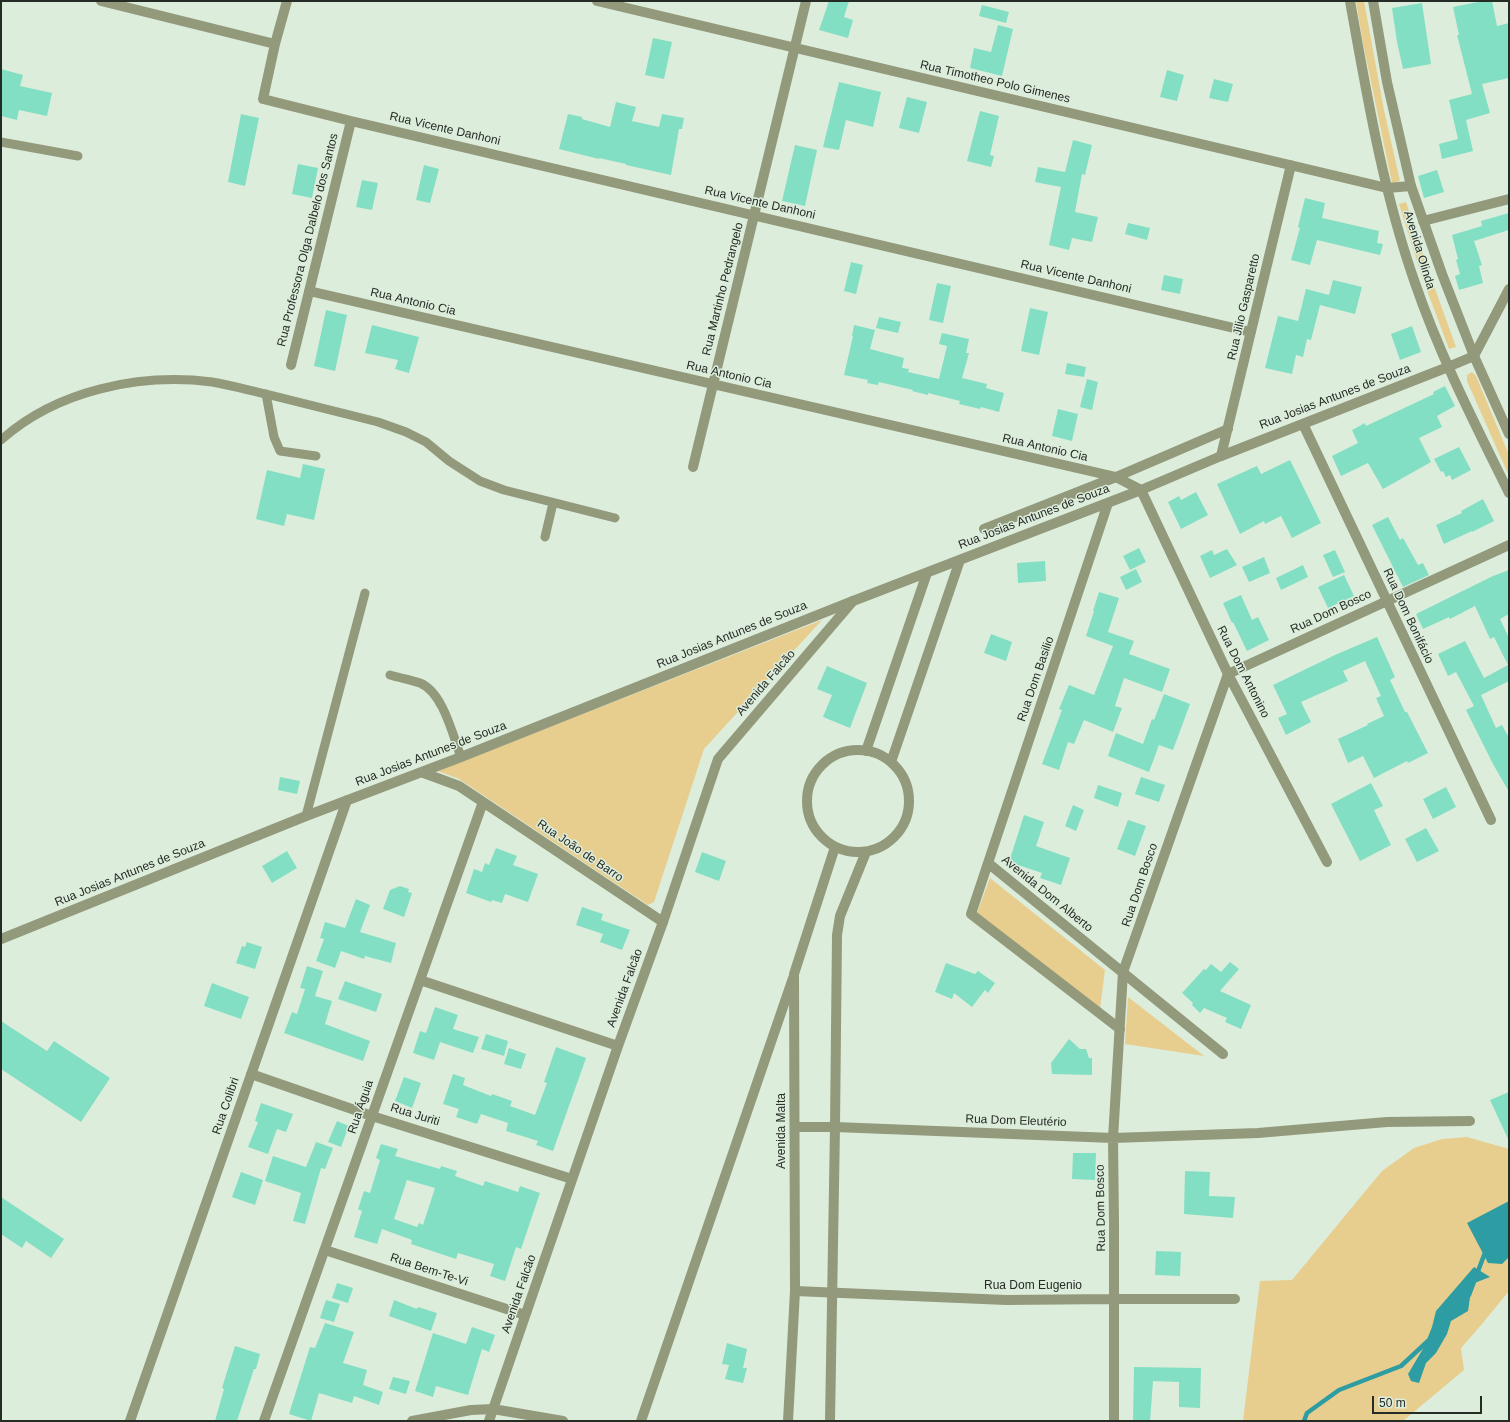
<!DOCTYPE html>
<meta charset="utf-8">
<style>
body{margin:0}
#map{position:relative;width:1510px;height:1422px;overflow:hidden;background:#ddeddc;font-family:Helvetica,sans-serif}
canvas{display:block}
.frame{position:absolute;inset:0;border:2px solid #252b25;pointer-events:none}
.scale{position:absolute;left:1372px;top:1396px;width:110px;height:18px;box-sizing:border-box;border:2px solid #252b25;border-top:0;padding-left:5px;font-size:12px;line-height:14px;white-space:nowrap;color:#252b25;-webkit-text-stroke:3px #ddeddc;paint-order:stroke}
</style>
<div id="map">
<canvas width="1510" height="1422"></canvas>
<div class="frame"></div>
<div class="scale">50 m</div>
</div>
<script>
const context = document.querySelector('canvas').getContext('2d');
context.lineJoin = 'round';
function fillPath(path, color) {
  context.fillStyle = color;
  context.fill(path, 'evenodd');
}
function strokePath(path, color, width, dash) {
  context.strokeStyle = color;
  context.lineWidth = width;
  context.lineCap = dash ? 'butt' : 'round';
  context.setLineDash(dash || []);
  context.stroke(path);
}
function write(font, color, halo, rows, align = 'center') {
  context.font = font + ' Helvetica,sans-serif';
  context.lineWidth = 3;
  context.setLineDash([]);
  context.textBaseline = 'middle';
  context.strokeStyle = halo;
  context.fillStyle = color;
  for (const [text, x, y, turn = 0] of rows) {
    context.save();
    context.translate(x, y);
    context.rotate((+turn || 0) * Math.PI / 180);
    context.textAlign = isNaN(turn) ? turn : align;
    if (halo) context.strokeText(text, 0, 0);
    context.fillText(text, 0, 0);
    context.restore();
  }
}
const green = new Path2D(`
 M1356,1H1364L1384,110L1400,181L1392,183L1362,38Z
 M1406,202L1430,275L1456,347L1449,349L1422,277L1399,204Z
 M1472,372L1476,376L1509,455V476L1467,381V375Z
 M822,620L704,749L654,902L648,905L459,779L438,771Z
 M990,878L1105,970L1100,1009L977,913Z
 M1128,997L1204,1056L1125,1044Z
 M1467,1137L1509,1149V1291L1482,1324L1461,1348L1464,1370L1403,1421H1243L1260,1281L1292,1280L1382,1171L1414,1148L1442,1139Z`);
const water = new Path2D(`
 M1509,1201V1257L1502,1264L1488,1263L1467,1223Z
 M1474,1267L1490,1277L1472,1284L1468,1311L1451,1321L1447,1334L1436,1353L1426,1363L1419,1383L1411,1381L1408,1374L1424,1347L1432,1327L1436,1311Z`);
const stream = new Path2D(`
 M1469,1295L1486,1250
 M1304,1421L1307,1413L1339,1390L1401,1366L1429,1340`);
const building = new Path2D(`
 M829,1H849L844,17L853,20L848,38L819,30Z
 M1483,1H1492L1497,26L1509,23V78L1482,84L1490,113L1466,120L1473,151L1442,159L1439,144L1458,139L1449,100L1472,94L1457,35H1459L1453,7Z
 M1422,3L1431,64L1403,69L1397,42L1392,8Z
 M982,5L1009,12L1006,23L979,16Z
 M998,25L1013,29L1002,76L970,68L974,48L991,52Z
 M653,38L672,42L664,79L645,75Z
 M1,69L23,75L20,86L52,93L47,116L19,110L17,120L1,116Z
 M1167,70L1184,75L1177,101L1160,97Z
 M1214,79L1233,84L1228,102L1209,98Z
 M839,82L881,92L873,127L846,120L839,150L823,147Z
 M907,97L927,102L919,133L899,128Z
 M616,102L636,107L632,121L659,127L662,114L684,118L682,129H679L671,175L626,165V164L599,158V159L559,149L568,114L582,117V119L610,127Z
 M980,111L999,116L990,155L994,156L991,167L967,161Z
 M241,114L259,118L245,186L228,182Z
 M1073,140L1092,145L1085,175L1082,174L1075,212L1098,217L1092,242L1072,238L1069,250L1049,245L1061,187L1035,182L1038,167L1065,172Z
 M795,145L817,150L805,206L782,201Z
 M298,164L318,168L312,198L292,194Z
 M424,165L439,169L430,203L416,200Z
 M1437,170L1444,192L1424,198L1418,176Z
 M362,180L378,183L372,210L356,207Z
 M1305,198L1325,203L1322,218L1379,231L1377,243L1383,244L1380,255L1317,240L1310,265L1291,260L1300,228L1298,227Z
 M1509,213V230L1474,241L1482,265L1479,266L1483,283L1459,290L1455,276L1460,274L1456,260L1458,259L1452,235L1482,226L1481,221Z
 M1128,223L1150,228L1147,240L1125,234Z
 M851,262L863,265L856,294L844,291Z
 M1164,275L1183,279L1180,294L1161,290Z
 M1333,280L1362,287L1355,314L1320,305L1311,340L1307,339L1303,357L1296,355L1292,374L1265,368L1278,316L1298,321L1306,289L1329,295Z
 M937,283L951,286L943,323L929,320Z
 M1030,308L1048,312L1039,355L1021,351Z
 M326,310L347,315L335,371L314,366Z
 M879,317L901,322L898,333L876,328Z
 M372,325L419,337L409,373L395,369L398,360L365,353Z
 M854,325L875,330L870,349L904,358L902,368L909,369L908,372L939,379L947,346L939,344L942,333L969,339L966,353H969L962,378L987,384L986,388L1004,393L999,412L981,407L980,409L959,404L960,401L928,393V395L912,391L913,390L879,382L878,385L867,383L868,380L844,375L853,336H852Z
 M1412,326L1421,352L1400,360L1391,334Z
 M1067,363L1086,367L1084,377L1065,374Z
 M1087,379L1098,382L1092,410L1080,407Z
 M1445,386L1455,406L1437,416L1442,427L1419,438L1431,462L1383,489L1368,463L1341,476L1332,456L1358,443L1352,430L1365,423L1366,426L1434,394L1433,392Z
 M1058,409L1078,414L1072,441L1052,436Z
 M1459,447L1471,470L1452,480L1450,475L1446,477L1443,471L1441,472L1434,459Z
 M1290,460L1321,523L1292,538L1281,516L1265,524L1264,521L1240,534L1217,484L1257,466L1261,474Z
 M303,464L325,469L314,520L287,514L284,526L256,519L267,470L300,478Z
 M1196,492L1208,515L1181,529L1168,502L1179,496L1181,500Z
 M1483,499L1494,521L1472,532V531L1444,544L1436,525L1462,513L1461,511Z
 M1388,517L1400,540L1403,538L1418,565L1423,563L1429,575L1403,587L1372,525Z
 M1139,548L1146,562L1130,570L1123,556Z
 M1227,549L1237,565L1210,578L1200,556L1212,550L1214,555Z
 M1335,550L1345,572L1333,577L1323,555Z
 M1264,557L1270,573L1249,582L1242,567Z
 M1045,561L1046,581L1018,583L1017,563Z
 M1303,565L1308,577L1281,590L1276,578Z
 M1136,569L1142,582L1126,590L1120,577Z
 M1509,570V614L1500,619L1509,638V681L1481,695L1496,728L1502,725L1509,738V792L1493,764L1466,710L1474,706L1456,672L1448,676L1438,654L1465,641L1484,678L1508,665L1494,637L1490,639L1475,606L1450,619L1449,617L1423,629L1416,614L1493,576Z
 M1344,575L1354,596L1328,608L1318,587Z
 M1099,592L1119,598L1108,632L1134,641L1129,654L1170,669L1162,692L1124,678L1115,706L1122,708L1113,732L1084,720L1074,744L1068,742L1059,770L1042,764L1062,710L1059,709L1069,685L1094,695L1113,646L1086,636L1094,611H1093Z
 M1241,595L1252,620L1258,617L1269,640L1247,651L1233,622L1232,623L1223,603Z
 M991,634L1012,642L1006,661L984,653Z
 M1377,637L1395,677L1390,680L1405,712H1407L1428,753L1408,763L1407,761L1374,778L1363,756L1348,763L1338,739L1368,725L1367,724L1384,716L1376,698L1381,696L1365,661L1343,671L1348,681L1301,702L1311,722L1286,735L1278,718L1287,714L1273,685L1335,655Z
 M827,666L867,683L850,728L823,717L832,695L817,689Z
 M1164,694L1190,704L1173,750L1159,745L1149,772L1108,756L1116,733L1143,744L1152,719L1154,720Z
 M280,777L300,781L297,794L278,790Z
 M1141,777L1165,785L1159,802L1135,794Z
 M1371,783L1383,806L1374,810L1391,845L1360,861L1331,804Z
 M1098,785L1122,793L1118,807L1094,798Z
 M1446,787L1456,807L1433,819L1423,799Z
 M1073,805L1084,810L1076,831L1065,826Z
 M1024,815L1044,822L1036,846L1070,858L1061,885L1040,878L1042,873L1009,862Z
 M1128,820L1146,826L1135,856L1117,849Z
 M1426,828L1439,851L1417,862L1405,839Z
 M496,848L517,856L513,865L538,874L528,902L505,894L502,903L492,900L491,902L466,893L474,869L482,872L485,863L489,865Z
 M287,851L297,868L272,883L262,866Z
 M702,852L726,861L719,881L695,872Z
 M400,886L409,889L408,892L412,893L404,917L383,909L390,890Z
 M356,899L370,905L360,932L396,943L391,963L365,956L364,959L341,951L335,968L316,961L324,939L320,938L325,922L345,928Z
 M582,907L603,914L601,920L630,930L622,950L600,942L603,934L576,925Z
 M247,942L262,947L255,969L236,963L242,946L245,947Z
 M1230,962L1239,969L1220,991L1251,1005L1241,1029L1225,1022L1227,1018L1204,1008L1200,1013L1192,1005L1193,1003L1182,993L1204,969L1206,970L1211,964L1221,972Z
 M946,963L975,974L978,971L995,983L988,993L985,990L972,1007L954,993L952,999L935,992Z
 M307,966L323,971L315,996L332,1001L325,1024L370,1041L363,1061L284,1033L292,1012L297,1014L305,989L300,988Z
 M345,981L382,994L376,1012L338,999Z
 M212,983L249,997L241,1019L204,1006Z
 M435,1007L458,1015L453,1029L479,1037L473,1053L440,1042L434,1060L413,1053L420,1031L426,1033Z
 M1,1021L47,1051L54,1041L110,1078L81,1122L1,1069Z
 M486,1034L508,1041L504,1056L481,1049Z
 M1069,1039L1080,1049H1086L1089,1058H1092V1075L1052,1074L1051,1063Z
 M556,1047L586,1058L553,1151L536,1145L538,1141L506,1131L508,1123L481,1114L477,1124L456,1117L459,1109L443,1104L453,1074L465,1078L463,1085L491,1096L492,1094L512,1101L510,1106L535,1115L547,1083L544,1082Z
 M509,1048L526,1054L521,1069L504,1064Z
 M404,1077L421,1083L412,1108L395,1101Z
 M1509,1092V1141L1490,1100Z
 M261,1103L293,1114L286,1132L277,1129L268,1154L248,1147L258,1122L255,1121Z
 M337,1121L349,1126L341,1147L328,1142Z
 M316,1142L333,1148L325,1169L321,1168L305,1224L293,1221L301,1193L265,1181L273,1156L306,1167Z
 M381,1144L398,1149L395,1156L440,1169L441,1166L457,1171L455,1176L483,1186L485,1181L518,1192L520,1186L540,1193L521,1249L516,1247L505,1281L490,1276L494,1264L458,1253L456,1259L411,1244L412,1240L382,1229L377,1244L354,1237L362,1211L358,1209L364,1191L370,1193L380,1160L376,1158ZM407,1180L435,1188L423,1225L419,1223L417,1227L394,1219Z
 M1073,1153H1096L1095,1180L1072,1179Z
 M1185,1171L1210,1172L1209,1196L1235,1197L1233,1218L1184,1214Z
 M241,1172L263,1180L255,1205L232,1197Z
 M1,1197L64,1239L51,1258L26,1241L22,1248L1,1234Z
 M1156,1251L1181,1252L1180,1276L1155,1275Z
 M337,1283L353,1288L348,1303L332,1298Z
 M326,1300L340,1304L334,1322L320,1318Z
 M394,1300L417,1309L418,1307L437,1313L431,1331L389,1316Z
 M325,1323L354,1332L343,1363L367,1370L363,1385L383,1392L379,1405L354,1396L352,1403L319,1393L311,1421L289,1414L310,1347L315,1348Z
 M472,1327L495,1335L489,1352L482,1349L468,1395L436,1386L433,1397L415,1391L433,1333L466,1344Z
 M727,1343L747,1349L743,1368H747L743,1383L725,1379L729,1365L722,1364Z
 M235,1346L260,1354L256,1369H254L237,1421H215L224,1389L222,1388Z
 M1134,1367L1201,1368L1200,1408L1179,1407V1382L1153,1381L1150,1421H1133Z
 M393,1377L410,1381L406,1394L389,1389Z`);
const service = new Path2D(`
 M1,142L78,156
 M266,394L378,422L406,432L426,442L449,461L480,481L504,490L615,518
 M1,440C57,390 140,373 212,382C230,385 248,390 266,394L274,437L280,451L316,456
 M545,537L553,503
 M390,675C400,678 411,680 420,683C443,692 453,736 461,757
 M306,816L365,593`);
const minor = new Path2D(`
 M101,1L275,44
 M287,1L275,44L263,99L351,121L1251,332
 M597,1L1387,188L1411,186
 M1423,221L1509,199
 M309,291L1116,477L1141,490
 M291,365L351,121
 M1448,367L1474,356L1509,289
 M1303,424L1491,820
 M1221,456L1291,165
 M693,467L806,1
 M984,529L1116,477L1228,429
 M421,772L459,786L663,922L618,1046L489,1421
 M1,939L306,816L461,757L853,601
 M420,980L618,1046
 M251,1074L372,1116L572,1179
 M795,1127H835L1113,1138L1258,1133L1387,1122L1470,1121
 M325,1250L525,1315
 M795,1291L1006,1300L1114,1299H1235
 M130,1421L347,800
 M264,1421L483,802
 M412,1421L471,1410L493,1409L563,1421
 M641,1421L793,978
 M1114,1421V1223L1113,1138L1123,972L1228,674L1509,545`);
const tertiary = new Path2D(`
 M1350,1C1367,96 1383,192 1415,283C1440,356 1475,424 1509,493
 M1373,1L1387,82L1411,186L1442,274L1474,356L1509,434
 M1141,490L1228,674L1327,862
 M1108,503L971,914L1120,1029
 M807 801a51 51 0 1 1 102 0a51 51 0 1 1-102 0Z
 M866,751L927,573
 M891,762L960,560
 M988,863L1223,1054
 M663,922L718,759L853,601L1141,490L1221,456L1448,367
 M788,1421L795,1291L794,974L835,847
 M830,1421L835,1127L837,935L840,916L866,852`);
const streetNames = [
 ["Rua Timotheo Polo Gimenes",995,82,13],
 ["Rua Vicente Danhoni",445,129,13],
 ["Rua Vicente Danhoni",760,203,13],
 ["Rua Professora Olga Dalbelo dos Santos",308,240,-76],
 ["Avenida Olinda",1419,250,73],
 ["Rua Vicente Danhoni",1076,277,13],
 ["Rua Martinho Pedrangelo",723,289,-76],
 ["Rua Antonio Cia",413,302,13],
 ["Rua Jilio Gasparetto",1244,307,-77],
 ["Rua Antonio Cia",729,375,13],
 ["Rua Josias Antunes de Souza",1335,397,-21],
 ["Rua Antonio Cia",1045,448,13],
 ["Rua Josias Antunes de Souza",1034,517,-21],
 ["Rua Dom Bosco",1331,612,-25],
 ["Rua Dom Bonifácio",1408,616,65],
 ["Rua Josias Antunes de Souza",732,635,-22],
 ["Rua Dom Antonino",1243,672,63],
 ["Rua Dom Basilio",1036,679,-71],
 ["Avenida Falcão",766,683,-49],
 ["Rua Josias Antunes de Souza",431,754,-21],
 ["Rua João de Barro",580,851,34],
 ["Rua Josias Antunes de Souza",130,873,-22],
 ["Rua Dom Bosco",1140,885,-71],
 ["Avenida Dom Alberto",1047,894,39],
 ["Avenida Falcão",625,988,-70],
 ["Rua Colibri",226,1106,-71],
 ["Rua Águia",361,1107,-71],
 ["Rua Juriti",415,1115,17],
 ["Rua Dom Eleutério",1016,1121,2],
 ["Avenida Malta",782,1131,-90],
 ["Rua Dom Bosco",1101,1208,-91],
 ["Rua Bem-Te-Vi",429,1270,18],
 ["Rua Dom Eugenio",1033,1286],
 ["Avenida Falcão",519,1294,-71]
];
fillPath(green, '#e7ce8e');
fillPath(water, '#2d9da3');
strokePath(stream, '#2d9da3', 4.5);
fillPath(building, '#83dfc3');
strokePath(service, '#93997b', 9);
strokePath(minor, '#93997b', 10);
strokePath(tertiary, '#93997b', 10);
write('12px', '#252b25', '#ddeddc', streetNames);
</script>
